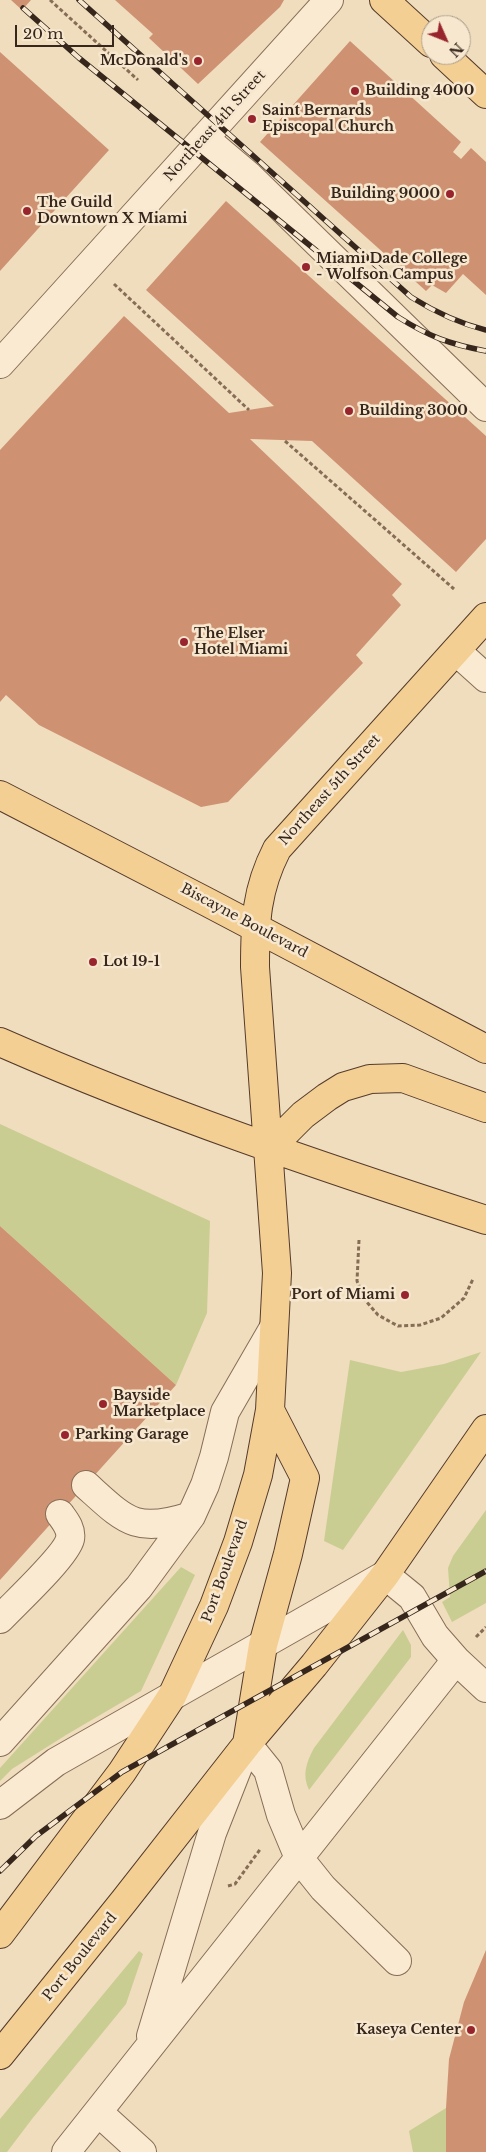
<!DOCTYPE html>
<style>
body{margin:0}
#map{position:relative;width:486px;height:2152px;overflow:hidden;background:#efddbe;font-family:"Libre Baskerville",serif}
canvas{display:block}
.north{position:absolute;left:421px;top:15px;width:50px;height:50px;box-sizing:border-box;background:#f6e7ce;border:1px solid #a99a87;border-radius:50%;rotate:134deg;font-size:14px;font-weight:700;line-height:20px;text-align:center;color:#36261c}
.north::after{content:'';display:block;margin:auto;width:18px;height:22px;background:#98252e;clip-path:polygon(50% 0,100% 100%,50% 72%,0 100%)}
.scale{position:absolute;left:15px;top:25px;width:99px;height:22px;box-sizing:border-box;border:2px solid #36261c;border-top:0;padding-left:6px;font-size:15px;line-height:18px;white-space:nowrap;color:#36261c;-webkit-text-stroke:4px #f6e7ce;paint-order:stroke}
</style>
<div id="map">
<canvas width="486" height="2152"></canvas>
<div class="north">N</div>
<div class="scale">20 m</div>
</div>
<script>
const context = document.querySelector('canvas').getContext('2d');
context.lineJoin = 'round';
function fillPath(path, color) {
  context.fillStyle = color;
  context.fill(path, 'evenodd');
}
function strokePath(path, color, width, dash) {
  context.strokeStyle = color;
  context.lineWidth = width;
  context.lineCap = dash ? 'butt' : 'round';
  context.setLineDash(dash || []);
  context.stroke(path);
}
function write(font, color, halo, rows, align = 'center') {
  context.font = font + ' "Libre Baskerville",serif';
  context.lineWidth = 5;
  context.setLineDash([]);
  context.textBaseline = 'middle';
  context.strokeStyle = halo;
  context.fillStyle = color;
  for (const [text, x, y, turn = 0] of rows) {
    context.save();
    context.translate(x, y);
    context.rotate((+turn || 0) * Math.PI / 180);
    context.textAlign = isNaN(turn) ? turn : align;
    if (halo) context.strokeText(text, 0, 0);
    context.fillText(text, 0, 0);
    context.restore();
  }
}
const green = new Path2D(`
 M0,1124L210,1221L207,1313L176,1385L0,1226Z
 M481,1352L343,1550L324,1541L350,1360L401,1372L444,1364Z
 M486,1510V1603L452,1622L442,1602L450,1597L448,1568L453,1556Z
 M181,1567L195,1575L141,1691L66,1735L12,1769L0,1781V1768Z
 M403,1630L411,1645V1657L309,1790C302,1775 306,1763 314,1748Z
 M139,1951L143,1954L126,2004L32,2119L7,2152H0V2119Z
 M446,2108V2152H413L409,2131Z`);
const building = new Path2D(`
 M11,0H31L22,10Z
 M115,0H284L280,7L198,84L149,38L153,34Z
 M350,41L461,142L453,152L461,159L471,148L486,162V295L463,274L446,293L432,285L426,291L260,142Z
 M0,52L109,150L0,271Z
 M226,201L486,436V539L456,572L312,441L250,439L402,584L392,595L401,605L356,655L363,663L228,802L201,807L39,725L6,695L0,702V450L124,316L229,413L274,406L146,290Z
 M0,1226L176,1385L0,1580Z
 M486,1950V2152H446V2108L449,2059L464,2002Z`);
const path = new Path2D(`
 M50,0L138,80
 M114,284L249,410
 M285,441L454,589
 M359,1240L357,1281L365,1300L378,1315L398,1326L420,1325L441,1318L464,1298L473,1279
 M476,1637L486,1627
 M228,1886L235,1884L261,1848`);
const minor = new Path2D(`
 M204,138L249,176L486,407
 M0,364L329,0
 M456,651L486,678
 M86,1485C126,1521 135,1534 191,1516
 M0,1619C14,1604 66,1556 70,1539C72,1529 65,1521 60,1514
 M0,1742L139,1587L191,1516L205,1485L214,1457L225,1412L273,1329
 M0,1805L56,1762L385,1575L412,1597L435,1636L456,1660L486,1688
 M151,2036L212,1833L247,1744L268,1770L281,1815L299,1858L323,1888L397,1961
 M98,2112L142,2152
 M66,2152L456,1660`);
const major = new Path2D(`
 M384,0L431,43
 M444,55L486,94
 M0,795L207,902L486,1049
 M0,1042C159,1112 322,1167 486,1220
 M269,1149L303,1115L327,1097L343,1087L370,1079L403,1078L486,1108
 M247,1744L263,1645L288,1554L305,1478L270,1410
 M0,1934L122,1772L172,1696L214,1606L238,1542L258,1475L270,1410L277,1273L255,967C255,922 256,890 277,849L486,617
 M0,2055L124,1901L247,1744L314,1665L385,1575L486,1429`);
const rail = new Path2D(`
 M79,0L411,297C435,312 458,323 486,330
 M23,8L79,58L398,317C430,337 449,344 486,351
 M0,1871L36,1836L122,1772L486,1571`);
const markers = [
 [198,61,5,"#98252e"],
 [355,91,5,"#98252e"],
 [252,119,5,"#98252e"],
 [450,194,5,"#98252e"],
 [27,211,5,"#98252e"],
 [306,267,5,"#98252e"],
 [349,411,5,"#98252e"],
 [184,642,5,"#98252e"],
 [93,962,5,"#98252e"],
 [405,1295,5,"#98252e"],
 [103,1404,5,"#98252e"],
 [65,1435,5,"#98252e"],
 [471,2030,5,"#98252e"]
];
const poiNames = [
 ["McDonald's",188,61,"right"],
 ["Building 4000",365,91],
 ["Saint Bernards",262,111],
 ["Episcopal Church",262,127],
 ["Building 9000",440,194,"right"],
 ["The Guild",37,203],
 ["Downtown X Miami",37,219],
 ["Miami Dade College",316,259],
 ["- Wolfson Campus",316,275],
 ["Building 3000",359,411],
 ["The Elser",194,634],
 ["Hotel Miami",194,650],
 ["Lot 19-1",103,962],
 ["Port of Miami",395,1295,"right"],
 ["Bayside",113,1396],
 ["Marketplace",113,1412],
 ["Parking Garage",75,1435],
 ["Kaseya Center",461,2030,"right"]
];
const streetNames = [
 ["Northeast 4th Street",215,126,-48],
 ["Northeast 5th Street",330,790,-48],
 ["Biscayne Boulevard",244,921,28],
 ["Port Boulevard",225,1571,-70],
 ["Port Boulevard",80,1957,-51]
];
fillPath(green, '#cacd92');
fillPath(building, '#ce9273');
strokePath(minor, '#876d56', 30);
strokePath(major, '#553b2b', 30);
strokePath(path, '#876d56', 3, [4, 2.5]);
strokePath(minor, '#faead1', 28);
strokePath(major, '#f4cf94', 28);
strokePath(rail, '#36261c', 5.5);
strokePath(rail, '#f6e7ce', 4, [11]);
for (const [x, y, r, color] of markers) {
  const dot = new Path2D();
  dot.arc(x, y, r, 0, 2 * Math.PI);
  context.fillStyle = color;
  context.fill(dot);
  strokePath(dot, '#f6e7ce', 2);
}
write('bold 14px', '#36261c', '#f6e7ce', poiNames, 'left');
write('14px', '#36261c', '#f6e7ce', streetNames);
</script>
